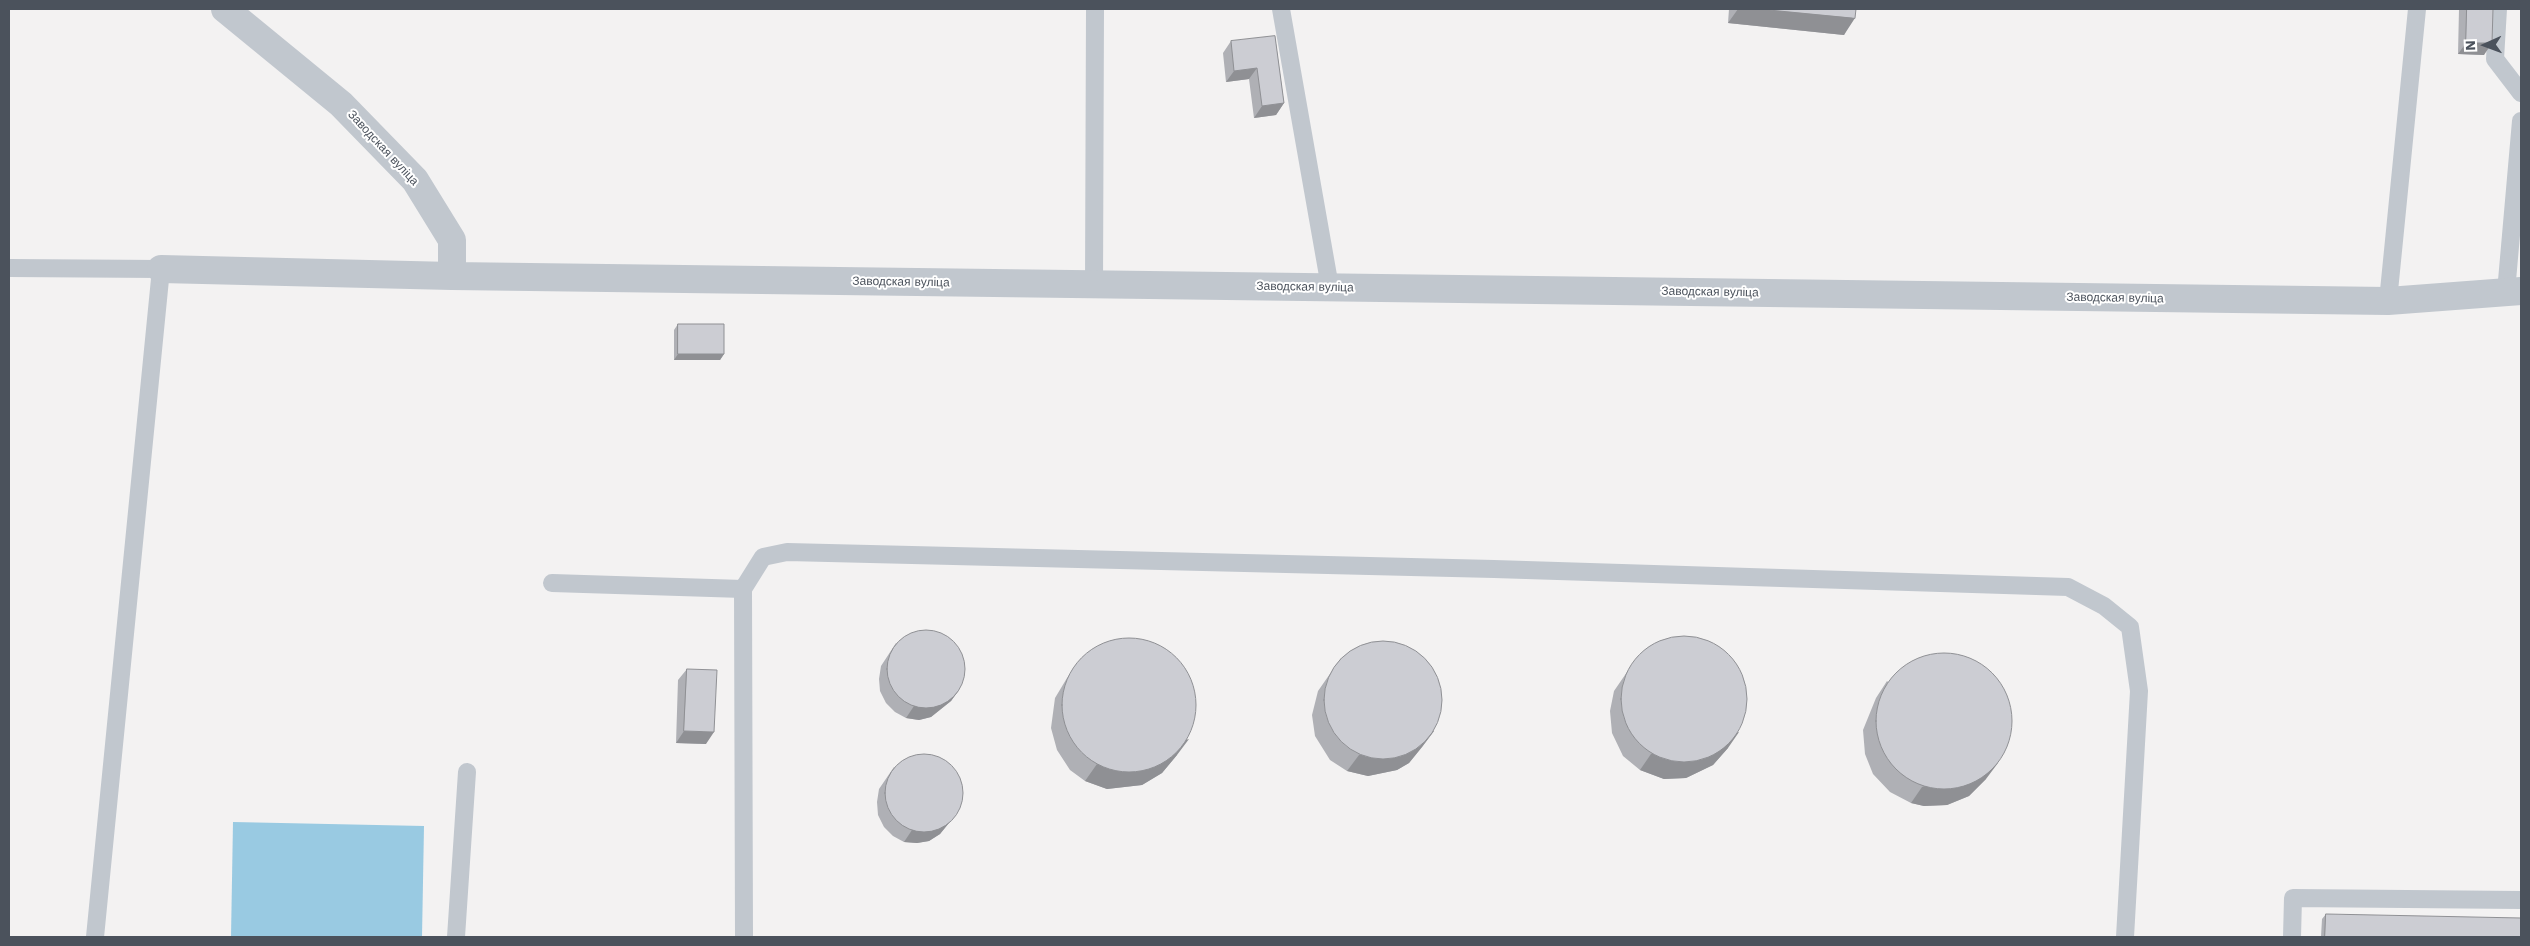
<!DOCTYPE html>
<meta charset="utf-8">
<style>
body{margin:0}
#map{position:relative;width:2530px;height:946px;overflow:hidden;background:#f3f2f2;font-family:"Work Sans",sans-serif}
canvas{display:block}
.frame{position:absolute;inset:0;border:10px solid #4b525c;pointer-events:none}
.north{position:absolute;left:2460px;top:20px;width:50px;height:50px;-webkit-text-stroke:4px #fff;paint-order:stroke;rotate:268deg;font-size:14px;font-weight:700;line-height:20px;text-align:center;color:#4b525c}
.north::after{content:'';display:block;margin:auto;width:18px;height:22px;background:#4b525c;clip-path:polygon(50% 0,100% 100%,50% 72%,0 100%)}
</style>
<div id="map">
<canvas width="2530" height="946"></canvas>
<div class="frame"></div>
<div class="north">N</div>
</div>
<script>
const context = document.querySelector('canvas').getContext('2d');
context.lineJoin = 'round';
function fillPath(path, color) {
  context.fillStyle = color;
  context.fill(path, 'evenodd');
}
function strokePath(path, color, width, dash) {
  context.strokeStyle = color;
  context.lineWidth = width;
  context.lineCap = dash ? 'butt' : 'round';
  context.setLineDash(dash || []);
  context.stroke(path);
}
function write(font, color, halo, rows, align = 'center') {
  context.font = font + ' "Work Sans",sans-serif';
  context.lineWidth = 4;
  context.setLineDash([]);
  context.textBaseline = 'middle';
  context.strokeStyle = halo;
  context.fillStyle = color;
  for (const [text, x, y, turn = 0] of rows) {
    context.save();
    context.translate(x, y);
    context.rotate((+turn || 0) * Math.PI / 180);
    context.textAlign = isNaN(turn) ? turn : align;
    if (halo) context.strokeText(text, 0, 0);
    context.fillText(text, 0, 0);
    context.restore();
  }
}
const water = new Path2D(`
 M233,822L424,826L422,937H231Z`);
const lane = new Path2D(`
 M1281,9L1330,287
 M2498,9L2495,59L2521,93
 M9,268L161,269L95,937
 M1094,285L1095,9
 M2506,292L2521,121
 M2388,301L2417,9
 M552,583L743,589
 M456,937L467,772
 M744,937L743,589L763,557L787,552L1494,569L2068,587L2104,606L2130,627L2139,691L2125,937
 M2292,937L2293,898L2521,900`);
const street = new Path2D(`
 M225,9L341,104L415,180L452,240V276L2388,301L2521,291
 M161,269L452,276`);
const wall = new Path2D(`
 M1729,9H1856L1844,35L1728,23Z
 M2459,9H2493L2484,55L2458,54Z
 M1275,36L1284,103L1276,115L1254,118L1249,79L1226,82L1223,53L1231,41Z
 M678,324L724,354L720,360H674V330Z
 M896,643L959,690L951,701L931,717L919,720L906,718L895,712L886,703L880,691L879,679L881,666Z
 M1638,656L1728,748L1713,765L1686,778L1664,779L1640,770L1623,756L1612,733L1610,711L1614,691Z
 M1341,658L1434,731L1422,747L1409,763L1397,770L1368,776L1347,771L1330,760L1315,736L1312,715L1318,691Z
 M1078,662L1177,755L1162,773L1142,785L1107,789L1085,781L1070,770L1057,750L1051,728L1055,698L1067,678Z
 M687,669L706,744L676,743L678,680Z
 M1887,681L1986,779L1969,796L1947,805L1924,806L1911,803L1890,792L1873,774L1865,754L1863,730L1876,698Z
 M894,767L957,813L940,834L929,841L917,843L904,842L893,836L884,827L878,815L877,802L879,789Z
 M2326,914L2521,937H2321L2322,919Z`);
const shadedWall = new Path2D(`
 M1738,9H1759L1855,18L1844,35L1728,23Z
 M2466,43H2492L2484,55L2458,54Z
 M1257,68L1249,79L1226,82L1234,71Z
 M1284,103L1276,115L1254,118L1262,106Z
 M678,354H724L720,360H674Z
 M959,690L951,701L931,717L919,720L906,718L914,706Z
 M684,731L714,732L706,744L676,743Z
 M1434,731L1422,747L1409,763L1397,770L1368,776L1347,771L1359,755Z
 M1739,732L1728,748L1713,765L1686,778L1664,779L1640,770L1651,754Z
 M1189,739L1177,755L1162,773L1142,785L1107,789L1085,781L1097,764Z
 M1998,763L1986,779L1969,796L1947,805L1924,806L1911,803L1922,787Z
 M957,813L940,834L929,841L917,843L904,842L912,830Z`);
const building = new Path2D(`
 M1759,9H1856L1855,18Z
 M2467,9H2493L2492,43H2466Z
 M1275,36L1284,103L1262,106L1257,68L1234,71L1231,41Z
 M678,324H724V354H678Z
 M887 669a39 39 0 1 1 78 0a39 39 0 1 1-78 0Z
 M1621 699a63 63 0 1 1 126 0a63 63 0 1 1-126 0Z
 M1062 705a67 67 0 1 1 134 0a67 67 0 1 1-134 0Z
 M1324 700a59 59 0 1 1 118 0a59 59 0 1 1-118 0Z
 M1876 721a68 68 0 1 1 136 0a68 68 0 1 1-136 0Z
 M687,669L717,670L714,732L684,731Z
 M885 793a39 39 0 1 1 78 0a39 39 0 1 1-78 0Z
 M2326,914L2521,918V937H2325Z`);
const streetNames = [
 ["Заводская вуліца",383,148,47],
 ["Заводская вуліца",901,282,1],
 ["Заводская вуліца",1305,287,1],
 ["Заводская вуліца",1710,292,1],
 ["Заводская вуліца",2115,298,1]
];
fillPath(water, '#99cae2');
strokePath(lane, '#c1c7ce', 18);
strokePath(street, '#c1c7ce', 28);
fillPath(wall, '#afb0b5');
fillPath(shadedWall, '#8f9094');
fillPath(building, '#cccdd3');
strokePath(building, '#8f9094', 1);
write('12px', '#4b525c', '#fff', streetNames);
</script>
